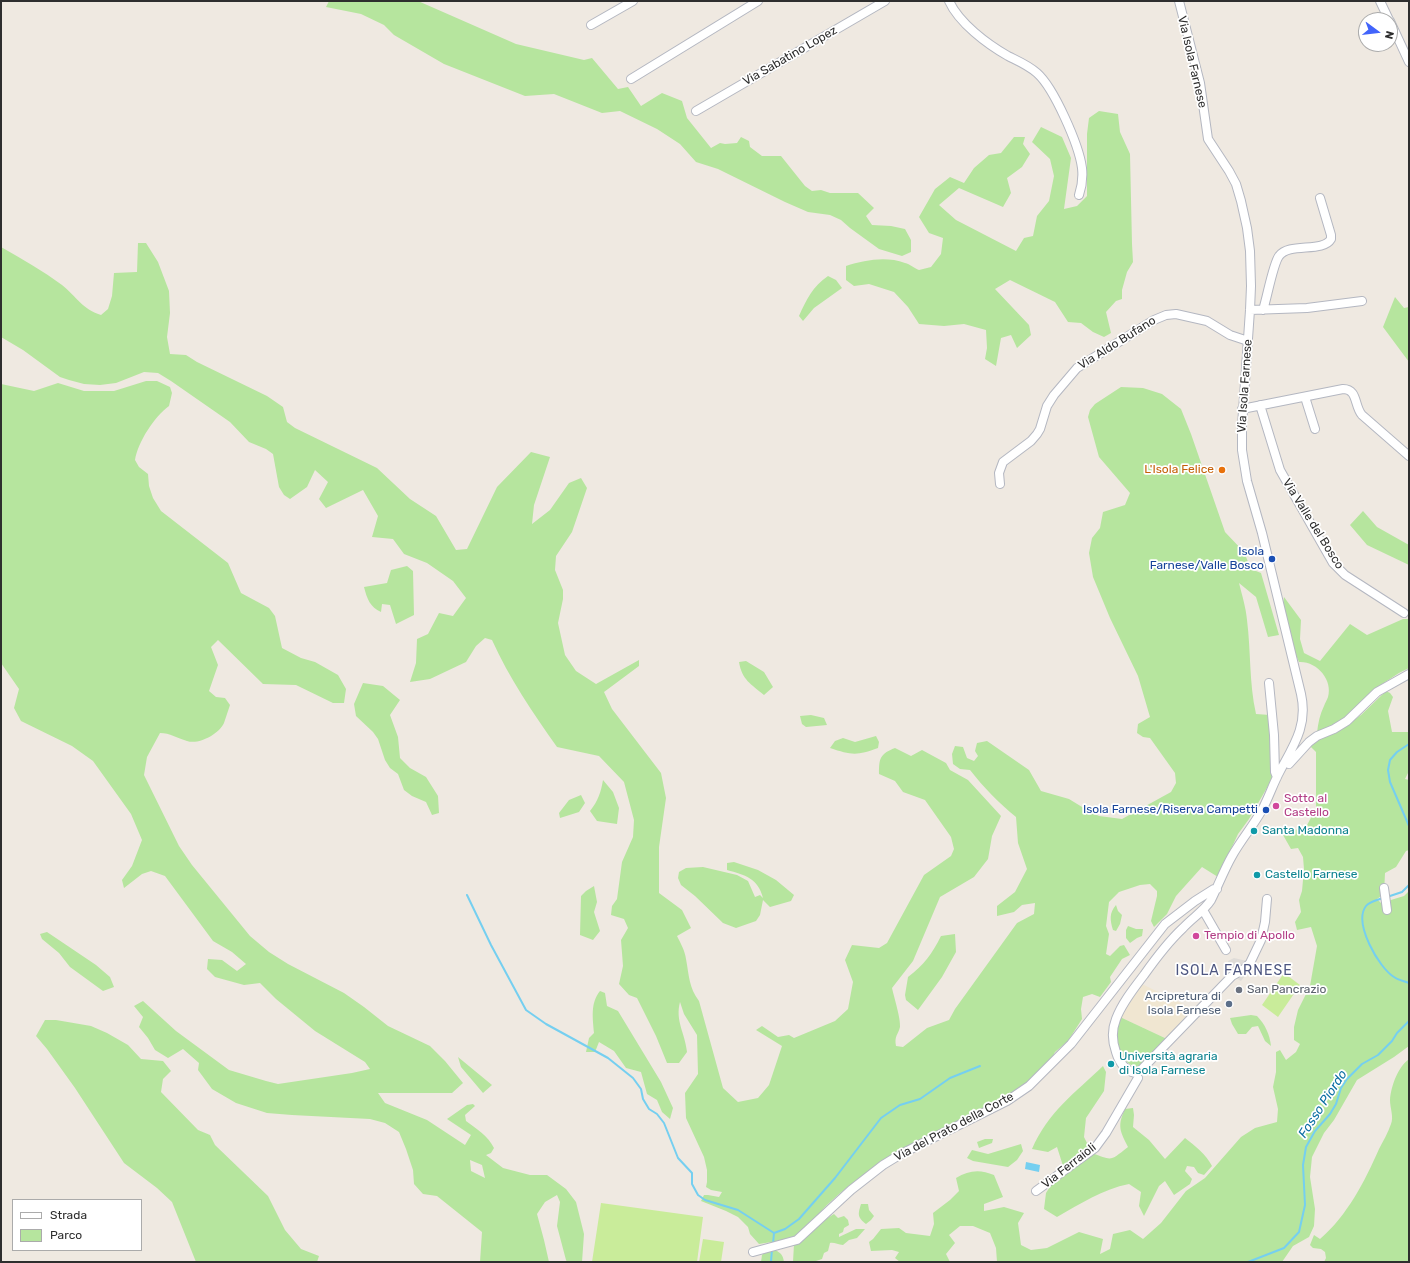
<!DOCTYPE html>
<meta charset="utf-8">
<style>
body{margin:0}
#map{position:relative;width:1410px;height:1263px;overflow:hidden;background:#efe9e1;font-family:Rubik,sans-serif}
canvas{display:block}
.frame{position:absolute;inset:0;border:2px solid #2e2e2e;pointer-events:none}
.legend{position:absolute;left:12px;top:1199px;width:130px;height:52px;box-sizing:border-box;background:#fff;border:1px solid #ababab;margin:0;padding:5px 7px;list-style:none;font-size:12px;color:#2e2e2e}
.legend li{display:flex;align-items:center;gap:8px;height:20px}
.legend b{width:20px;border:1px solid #ababab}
.north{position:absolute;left:1358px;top:12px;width:40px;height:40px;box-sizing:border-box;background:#fff;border:1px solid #ababab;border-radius:50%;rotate:105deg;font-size:11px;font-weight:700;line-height:16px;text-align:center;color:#2e2e2e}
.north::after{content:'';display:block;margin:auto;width:14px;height:18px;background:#4264fb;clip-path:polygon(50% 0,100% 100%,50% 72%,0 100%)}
</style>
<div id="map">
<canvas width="1410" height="1263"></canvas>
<div class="frame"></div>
<ul class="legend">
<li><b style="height:5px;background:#fff"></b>Strada</li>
<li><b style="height:11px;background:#b6e59e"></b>Parco</li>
</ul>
<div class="north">N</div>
</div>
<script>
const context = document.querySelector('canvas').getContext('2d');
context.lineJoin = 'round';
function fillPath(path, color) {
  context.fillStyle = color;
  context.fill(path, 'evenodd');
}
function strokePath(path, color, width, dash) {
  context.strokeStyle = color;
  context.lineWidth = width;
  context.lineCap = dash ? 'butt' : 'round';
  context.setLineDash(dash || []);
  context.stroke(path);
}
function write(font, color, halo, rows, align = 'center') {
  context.font = font + ' Rubik,sans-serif';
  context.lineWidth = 3.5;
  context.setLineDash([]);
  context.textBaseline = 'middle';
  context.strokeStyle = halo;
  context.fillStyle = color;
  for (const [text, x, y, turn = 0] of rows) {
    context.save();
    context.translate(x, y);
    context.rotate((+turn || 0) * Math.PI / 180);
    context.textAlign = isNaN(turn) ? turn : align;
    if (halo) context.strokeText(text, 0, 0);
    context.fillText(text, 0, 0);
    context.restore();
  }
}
const education = new Path2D(`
 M1142,984L1195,1010L1167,1039L1120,1017Z`);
const green = new Path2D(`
 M329,1H418L516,44L584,60L592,58L618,89L628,87L641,106L662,93L682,101L687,118L711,148L720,143L725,144L737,143L741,137L749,141L750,147L762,156H781L805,186L812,191L821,190L830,193H858L874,208L866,216L872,225L891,226L905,229L911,240V252L902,256L879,249L850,228L841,220L830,215L808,212L785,202L718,169L696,162L680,144L657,129L620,111L602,113L554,94L525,96L444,64L394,35L384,25L361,14L326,7Z
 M1099,111L1118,114L1120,132L1130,154L1132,244L1133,262L1127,272L1122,290V299L1116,301L1106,312L1111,333L1104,337L1093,332L1081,323L1068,322L1055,302L1010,280L995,289L1029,325L1031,335L1017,348L1011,335L1001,338L996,366L985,359L987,348L986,330L964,324L944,326L919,324L908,307L894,292L869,284L854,286L846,280V266C865,260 886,256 905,263C910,264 914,268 919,270L931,267L941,254L943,238L929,233L919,217L935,189L950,177L964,183L974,168L989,155L1001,153L1014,137H1025L1023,144L1030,154L1022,167L1007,178L1011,193L1003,207L959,188L939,205L956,220L1016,251L1024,238L1033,236L1037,216L1049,201L1054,176L1050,159L1032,142L1041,127L1062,137L1071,158L1064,209L1077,206L1087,196V134L1089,118Z
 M138,243H146L158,262L169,291L170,313L167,337L170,354L186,355L197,362L267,396L283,407L287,422L295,428L377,468L410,499L436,516L456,550L467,549L497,487L531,452L550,457L534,505L532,524L550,510L569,483L581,478L587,488L572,532L556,556L555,570L563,590V599L558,623L565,655L576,671L596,684L639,660V666L604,692L612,709L661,773L666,798L659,847V893L682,910L691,928L677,936C681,944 685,951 686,959C689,975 689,988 699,1001L723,1088L738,1102L758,1098L769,1085L782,1046L756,1030L762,1026L778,1037L789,1035L794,1038L835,1021L848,1009L853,982L845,960L852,945L879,948L887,943L924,875L951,856L954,849L951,837L925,800L903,792L895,781L879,774C879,758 880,754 895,748L911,756L922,750L946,763L950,770L968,780L1001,816L992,836L988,859L974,877L940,897L913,961L892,988C894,997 901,1019 900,1027C898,1035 894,1036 896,1046L903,1047L927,1028L949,1020L955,1009L1017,923L1034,914L1035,903L1022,905L1014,912L997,916V906L1015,892L1027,869L1018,843L1016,817C999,803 984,788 970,770L960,769L953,764L952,754L955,746L963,747L967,758L974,761L978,756L975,751L977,743L987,741L1029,770L1041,791L1069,799L1087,810L1099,816L1122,819L1171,792L1176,783L1175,773L1150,738L1143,737L1137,733L1138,724L1150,717L1138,676L1110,618L1093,577L1089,553L1092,538L1100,528L1103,512L1125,505L1130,493L1099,457L1088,417L1090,410L1095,404L1121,387L1143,388L1162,394L1181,409L1191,434L1225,532L1244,552L1251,569L1261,573L1279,635L1268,637L1256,597L1239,583C1242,595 1246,608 1247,620C1251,651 1249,683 1256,714L1270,715L1272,779L1249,819L1238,834L1218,877L1202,867L1176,896L1167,914L1154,927L1151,921L1157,896V891L1150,884L1140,885L1119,892L1109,902L1106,926L1109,934L1106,954L1110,956L1120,946L1124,945L1130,955L1122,959L1110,977L1111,982L1100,997L1092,994L1083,997L1081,1009L1082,1019L1068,1041L1055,1052L1050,1062L1013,1095L886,1159C865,1173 845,1188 827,1205C817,1214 811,1229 798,1236C786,1241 771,1242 759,1244L750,1234L748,1227L738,1217L726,1211L701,1201L704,1195H708L719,1197L722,1192L711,1190L706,1187L707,1182V1170L704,1157L686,1118L685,1093L698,1074L697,1035L684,1014L680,1002C675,1021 685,1033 687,1052L679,1063H667L656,1036L637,998L629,995L619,984L623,966L621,940L628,928L624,919L611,915L612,906L617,899L622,862L633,837L634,820L624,782L599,756L557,747C533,713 509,678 492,640L485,638L476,646L466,662L430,679L410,682L416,663L417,639L428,634L439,613L453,616L466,598L453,581L427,563L404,554L393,539L372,537L378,516L363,490L326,508L319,499L328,482L315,470L307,487L290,499L284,495L279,487L273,454L266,449L249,442L230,422L171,381L158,373L144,372L116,383L100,385L84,384L69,380L60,377L23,350L1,337V247C22,259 43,271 62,285C77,297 82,309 101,315L108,309L112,296L114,273L137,272Z
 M828,276L836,280L842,288L814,308L803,321L799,316C806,300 813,286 828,276Z
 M1395,297L1404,308L1409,307V362L1383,327Z
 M146,381H157L170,387L172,393L169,406C154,417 138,442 135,460L139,467L148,474L149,486L153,498L161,511L228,563L241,593L269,608L275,616L282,648L301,658L315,662L338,675L346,689L344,703H333L296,685L263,684L218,640L211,647L218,665L209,691L216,697L225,698L230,705C228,711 226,717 224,723C219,734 199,745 187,741C177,738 170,733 160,733L147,757L144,775L179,846L192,865L250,936L269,952L288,964L344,993L364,1007L388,1026L430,1046L445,1061L463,1083L452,1093H378L385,1103L427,1120L465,1145L471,1135L447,1119L467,1105L473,1104L475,1106L465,1115L466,1121C477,1129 488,1136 494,1148L491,1153L486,1155L503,1168L530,1175H547L566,1189L576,1202L584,1234L582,1262H567L566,1260L557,1226L560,1202L557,1195L545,1202L537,1214L544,1240L549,1262H480L482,1232L437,1196L423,1194L414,1184L413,1170L406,1149L399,1132L385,1123L370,1119L292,1115L267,1113L236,1103L212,1089L198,1070L199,1063L183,1049L168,1058L155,1050L148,1038L139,1027L143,1017L134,1006L143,1001L176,1031L229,1070L266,1081L278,1084L352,1073L370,1069L365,1062L315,1031L276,999L260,983L244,985L215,977L207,969L208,959L222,960L237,971L246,964L232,952L213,941L165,876L151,871L142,874L124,888L122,880L132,866L142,840L131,814L93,761L72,746L21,721L14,708L19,689L1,663V384L34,391L58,383L84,391H114ZM470,1160L482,1165L485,1178L471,1171Z
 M1363,511L1377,527L1409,545V565L1367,545L1350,525Z
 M407,566L413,571L414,615L396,624L390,605L382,604L381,612C370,607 367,599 364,587L387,583L391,570Z
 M1284,597L1301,620L1300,639L1304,653L1320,661L1350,624L1367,635L1403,619H1409V668L1399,673L1373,690L1346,718L1334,725L1317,733C1318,723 1320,714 1324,706C1325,703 1327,700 1328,697C1333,680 1317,661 1299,662L1292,646L1283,603Z
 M746,661L764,672L773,687L764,695C751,684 742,680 739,662Z
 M363,683L383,686L400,700L390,715L398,737L400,758L410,768L426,777L438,796L439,813L432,815L426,802L412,796L404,790L398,774L390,768L385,760L378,739L373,732L356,716L354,704Z
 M1386,691L1390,693L1393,697L1388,711L1392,732H1409V771L1405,779L1409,780V850L1406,851L1396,867L1385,873L1384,894L1377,899L1381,903L1404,896L1409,891V1046L1394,1057L1357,1080L1334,1120L1324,1133L1312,1157L1310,1177L1315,1209L1314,1226L1309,1237L1293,1246L1282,1262H997L996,1248L990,1233L973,1226H960L949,1235L955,1243L946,1254L950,1262H912L908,1261L900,1262L895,1258L899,1252L892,1250L871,1251L869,1242L873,1239L881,1229L899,1228L906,1233L930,1236L934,1224L933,1213L950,1200L959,1191L956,1178C969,1170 980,1169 994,1175L1003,1197L984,1204V1211L1004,1207L1024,1213L1018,1223L1021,1245L1031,1250L1047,1248L1079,1232L1103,1239L1100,1254L1110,1249L1113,1234L1130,1230L1143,1239L1161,1223L1186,1191L1205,1178L1241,1137L1255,1128L1277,1122L1278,1109L1273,1087L1276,1072V1052L1280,1050L1286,1060L1296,1052L1300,1044L1294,1040V1027L1298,1010L1310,986L1317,946L1311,927L1297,930L1295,922L1301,912L1299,900L1302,891L1304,869L1303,857L1298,848L1291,849L1283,835L1290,830L1305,829L1316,808V752L1309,745L1324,737L1344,727L1361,715Z
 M811,715L824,718L827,725L806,727L802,724L800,716Z
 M876,736L879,742L878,748C857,756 851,755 830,748L835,741L843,738L855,742Z
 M603,780L613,792L619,808L617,824L597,821L590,811C598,801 601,792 603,780Z
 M581,795L585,803L579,812L560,818L559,813L569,800Z
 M734,862L758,870L776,880L794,895L791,901L770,907L763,900L760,915L756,921L736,928L723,923L695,896L681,885L678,878L679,872L686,868L703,867L737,875L748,881L755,897L760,895L763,898C758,878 745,875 727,870V863Z
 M594,886L597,902L594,912L600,931L593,940L580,935L581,896L586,891Z
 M1116,905L1118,911L1122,915L1120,924L1116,931L1113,930C1110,920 1109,913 1116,905Z
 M1128,926L1136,929H1143L1142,936L1137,938L1130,943L1126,938V930Z
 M47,932L96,965L110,977L114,987L103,991L70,967L59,953L42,939L40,934Z
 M955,934L956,952L942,977L918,1010L906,1000L905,995L908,977C924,965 932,954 941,936Z
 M600,991L605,993L607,1006L618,1011L661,1082L673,1108L670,1119L662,1112L657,1100L647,1094L641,1072L626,1068L614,1051L599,1042L595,1052H586L589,1038L594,1033C593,1019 590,1003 600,991Z
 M1251,1015L1257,1016C1265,1024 1270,1035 1271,1046L1265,1041L1258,1026L1252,1027L1246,1034H1238L1232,1024L1230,1018Z
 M1120,1017L1167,1039L1138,1069C1135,1067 1130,1065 1127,1062C1115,1051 1116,1032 1120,1017Z
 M45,1020H56L91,1026L107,1033L128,1045L141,1059L163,1061L171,1071L163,1079L161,1092L198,1130L210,1135L215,1145L268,1196L285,1230L301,1249L319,1256L317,1262H196L172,1202L157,1188L124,1163L75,1088L47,1049L36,1036Z
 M458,1057L492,1085L483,1093L461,1067Z
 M1409,1059V1262H1324L1326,1258L1325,1252L1321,1249L1313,1248L1310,1245L1314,1235L1320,1239C1347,1216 1365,1181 1379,1149C1383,1141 1388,1133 1391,1124C1394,1117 1390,1108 1390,1100C1391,1086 1398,1067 1409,1059Z
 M1103,1066L1106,1072L1104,1091L1086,1118L1084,1137L1092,1153C1113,1161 1110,1161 1128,1147C1120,1131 1117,1126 1125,1109L1133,1108L1134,1115L1133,1127L1149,1140L1165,1159L1185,1138C1195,1146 1206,1154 1212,1166L1204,1175L1198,1173L1194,1167L1187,1166L1185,1171L1192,1179L1190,1184L1174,1195L1165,1181L1159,1186L1144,1216L1139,1206L1141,1192L1129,1184C1103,1189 1080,1204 1057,1217L1044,1209L1046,1193L1056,1177L1064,1169L1057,1147L1048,1152L1032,1149C1048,1112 1075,1093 1103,1066Z
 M985,1139H993L992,1143L979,1148L977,1142Z
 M1021,1144L1023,1151L1017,1160L1008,1167L973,1161L967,1158L972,1150L988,1154Z
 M861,1204H868L869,1210L874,1216L871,1220L866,1224C857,1217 858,1214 861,1204Z
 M834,1214L838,1218L844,1216L848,1220L849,1225L844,1228L843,1232L839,1234V1237L856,1229H865L857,1238L849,1240L843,1245C838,1245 834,1242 830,1243L828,1251L824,1253L822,1259L813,1262H793L794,1244L821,1222Z
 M775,1250C781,1253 783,1255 784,1262H761L762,1255L766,1251Z`);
const pitch = new Path2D(`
 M1284,973L1300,985L1278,1017L1262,1005Z
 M601,1203L703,1217L697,1262H592Z
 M703,1239L724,1242L721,1262H699Z`);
const plaza = new Path2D(`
 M1234,958L1247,961L1253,965L1241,981L1232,976L1228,961Z`);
const water = new Path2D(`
 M1026,1162L1040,1165L1039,1172L1025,1169Z`);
const stream = new Path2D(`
 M1409,744L1397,752L1390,760L1388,770L1390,782L1409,826
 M467,895L491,945L526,1010L546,1024L608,1058L633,1078L641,1089L643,1099L649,1109L657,1114L664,1123L678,1158L692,1173V1184L698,1195L705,1200L738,1210L774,1233
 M1387,897L1402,892L1409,885
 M1383,898C1378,900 1370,901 1366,906C1353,923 1379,968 1394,977C1398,980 1404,981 1409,983
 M773,1244L774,1233L785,1229L799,1219L835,1178L881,1118L900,1105L920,1099L950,1078L980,1066
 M771,1262L772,1249
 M1248,1262L1284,1248L1299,1232L1305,1205L1303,1165L1306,1147L1315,1131L1330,1114L1336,1104L1341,1088L1347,1079L1362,1064L1378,1055L1392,1041L1397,1033L1409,1021`);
const minor = new Path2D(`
 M949,1C959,23 987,44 1008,56C1018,61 1028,65 1037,73C1054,88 1079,145 1082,168C1083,177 1082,186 1079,195
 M1179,1L1200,83L1208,139L1229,171L1236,184L1241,201L1247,228L1250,251L1251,286L1250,310L1242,425V450L1247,481L1262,533L1301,694C1308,725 1294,745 1280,771C1273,784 1269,797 1262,810C1253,826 1241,840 1232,856C1224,870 1218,886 1211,900C1204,911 1192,918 1183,928C1168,942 1156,958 1144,975C1134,988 1122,1003 1116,1019C1112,1029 1112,1041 1116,1052C1119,1062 1124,1070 1135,1073L1141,1070L1232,976L1244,969L1250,963L1261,940L1265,922L1267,899
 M1380,1L1389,20
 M1390,21L1409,62
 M591,25L633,1
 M631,79L758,1
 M696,111L885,1
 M1250,310L1307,308L1362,301
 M1263,310C1267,298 1273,264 1279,256C1289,242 1323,253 1331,239V235L1320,198
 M1305,397L1315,429
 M1260,405L1280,470L1333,563L1345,575L1404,613
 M1242,409L1343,389C1358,389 1354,406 1362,415L1409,456
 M1000,484L999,473L1003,462L1031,441L1037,434L1040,429L1047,406L1054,395L1077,368L1154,320L1166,315L1176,314L1207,321L1230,335L1248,341
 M1269,683L1274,735L1275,772L1277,777
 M1289,764L1309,742L1317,736L1334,729L1347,721L1377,692L1409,674
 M1384,888L1387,910
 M1203,910L1226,950
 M1036,1191L1095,1148L1106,1133L1138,1078
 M753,1252L797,1240L851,1190L883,1165L901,1154L1007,1101L1029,1086L1071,1044L1165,924L1195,901L1214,889H1217`);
const markers = [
 [1222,470,4,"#e8710a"],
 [1272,559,4,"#1a4fb4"],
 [1276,806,4,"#d1479c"],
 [1266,810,4,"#1a4fb4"],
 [1254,831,4,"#0f9aa8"],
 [1257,875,4,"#0f9aa8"],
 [1196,936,4,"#d1479c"],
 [1239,990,4,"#6b7280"],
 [1229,1004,4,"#5c6f8a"],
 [1111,1064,4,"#0f9aa8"]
];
const streetNames = [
 ["Via Sabatino Lopez",790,56,-30],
 ["Via Isola Farnese",1192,62,77],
 ["Via Aldo Bufano",1117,343,-32],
 ["Via Isola Farnese",1245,386,-86],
 ["Via Valle del Bosco",1313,524,58],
 ["Via del Prato della Corte",954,1127,-28],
 ["Via Ferraioli",1069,1166,-38]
];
const foodNames = [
 ["L'Isola Felice",1214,470]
];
const transitNames = [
 ["Isola",1264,552],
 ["Farnese/Valle Bosco",1264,566],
 ["Isola Farnese/Riserva Campetti",1258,810]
];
const hotelNames = [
 ["Sotto al",1284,799],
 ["Castello",1284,813],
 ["Tempio di Apollo",1204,936]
];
const cultureNames = [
 ["Santa Madonna",1262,831],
 ["Castello Farnese",1265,875],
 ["Università agraria",1119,1057],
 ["di Isola Farnese",1119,1071]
];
const worshipNames = [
 ["San Pancrazio",1247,990]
];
const serviceNames = [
 ["Arcipretura di",1221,997],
 ["Isola Farnese",1221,1011]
];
const waterNames = [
 ["Fosso Piordo",1323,1104,-57]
];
const quarterNames = [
 ["ISOLA FARNESE",1234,971]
];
fillPath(education, '#f0e6d1');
fillPath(green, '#b6e59e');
fillPath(pitch, '#c9ec9a');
fillPath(plaza, '#dfdcd8');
fillPath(water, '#75cff0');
strokePath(stream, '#75cff0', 2);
strokePath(minor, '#b4b7c1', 10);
strokePath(minor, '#fff', 8);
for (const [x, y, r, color] of markers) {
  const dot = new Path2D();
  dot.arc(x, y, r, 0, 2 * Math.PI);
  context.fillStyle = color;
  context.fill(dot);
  strokePath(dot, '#fff', 1.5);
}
write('12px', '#2e2e2e', '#fff', streetNames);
write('12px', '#c56008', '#fff', foodNames, 'right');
write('12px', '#164399', '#fff', transitNames, 'right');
write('12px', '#b23c85', '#fff', hotelNames, 'left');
write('12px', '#0d838f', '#fff', cultureNames, 'left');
write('12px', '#5b616d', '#fff', worshipNames, 'left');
write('12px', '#4e5e75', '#fff', serviceNames, 'right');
write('italic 13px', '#0d6fa3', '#fff', waterNames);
context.letterSpacing = '1px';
write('14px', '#4d5680', '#fff', quarterNames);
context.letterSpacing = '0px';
</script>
